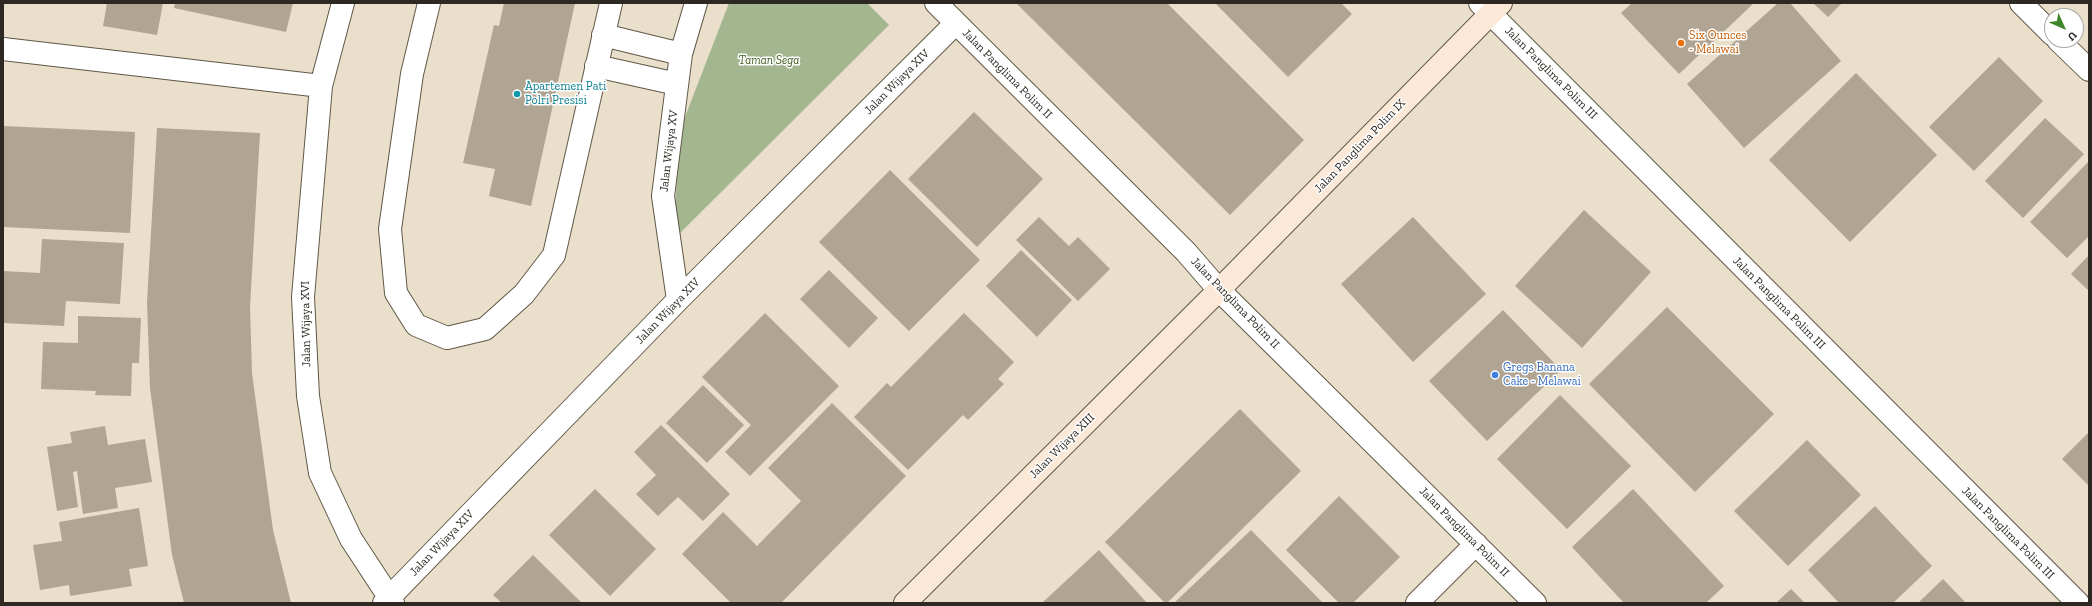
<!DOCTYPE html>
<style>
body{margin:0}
#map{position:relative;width:2092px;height:606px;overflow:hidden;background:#e9dfcb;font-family:"Zilla Slab",serif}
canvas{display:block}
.frame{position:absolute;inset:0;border:4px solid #2d2922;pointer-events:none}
.north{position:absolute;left:2044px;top:8px;width:40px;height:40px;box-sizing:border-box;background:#fff;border:1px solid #aba9a7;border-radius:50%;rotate:135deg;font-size:11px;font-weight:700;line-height:16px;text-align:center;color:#2d2922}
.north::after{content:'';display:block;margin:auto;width:14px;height:18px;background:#3e8429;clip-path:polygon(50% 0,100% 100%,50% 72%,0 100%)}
</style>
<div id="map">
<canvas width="2092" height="606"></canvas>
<div class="frame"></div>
<div class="north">U</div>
</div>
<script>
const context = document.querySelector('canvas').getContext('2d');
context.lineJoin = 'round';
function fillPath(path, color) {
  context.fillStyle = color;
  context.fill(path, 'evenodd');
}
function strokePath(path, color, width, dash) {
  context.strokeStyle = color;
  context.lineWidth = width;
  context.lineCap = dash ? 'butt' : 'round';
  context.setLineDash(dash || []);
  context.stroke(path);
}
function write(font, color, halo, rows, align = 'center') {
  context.font = font + ' "Zilla Slab",serif';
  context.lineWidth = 3;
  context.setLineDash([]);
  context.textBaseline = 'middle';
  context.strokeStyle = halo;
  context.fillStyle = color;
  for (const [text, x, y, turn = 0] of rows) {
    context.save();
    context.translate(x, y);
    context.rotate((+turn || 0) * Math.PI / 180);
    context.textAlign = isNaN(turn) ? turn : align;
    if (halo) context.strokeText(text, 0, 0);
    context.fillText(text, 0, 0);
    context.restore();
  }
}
const green = new Path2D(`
 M729,3H867L889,25L673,240L680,130Z`);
const building = new Path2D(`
 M107,3H163L157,35L103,26Z
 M175,3H293L286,32L174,8Z
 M504,3H575L531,206L489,196L495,169L463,163L494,25L499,26Z
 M1016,3H1167L1304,140L1230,215Z
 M1215,3H1341L1352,14L1288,77Z
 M1632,3H1754L1679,74L1621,13Z
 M1778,3H1790L1841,61L1744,148L1687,84Z
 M1813,3H1842L1828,17Z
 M1999,57L2043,101L1974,171L1929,127Z
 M1856,73L1937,155L1850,242L1769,160Z
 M974,112L1043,179L977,247L908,179Z
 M2045,118L2084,154L2023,218L1985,181Z
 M3,126L135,132L130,233L3,227Z
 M157,128L260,133L250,307L252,373L273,530L291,603H184L172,555L150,388L147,302Z
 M2089,161V236L2067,258L2030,222Z
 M890,170L980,260L909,331L819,242Z
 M1584,210L1651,272L1582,348L1515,286Z
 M1039,217L1069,246L1078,237L1110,269L1078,301L1016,240Z
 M1413,217L1486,294L1413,362L1341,284Z
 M42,239L124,243L120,304L66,301L64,326L3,323V271L40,273Z
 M1021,250L1072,300L1037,337L986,286Z
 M2089,255V291L2071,274Z
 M829,270L878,318L849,348L800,299Z
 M1667,307L1774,414L1695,492L1589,384Z
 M1503,310L1561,370L1487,441L1429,381Z
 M765,313L839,386L750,476L725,452L751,425L702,377Z
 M964,313L1014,362L998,379L1004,384L968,420L963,415L908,470L854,417L887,383L891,387Z
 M78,316L141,318L139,363H132L131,396L95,395L96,391L41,389L43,342L78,343Z
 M703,385L744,425L707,463L666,423Z
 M1560,395L1631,466L1567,529L1497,459Z
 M832,403L906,476L781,603H731L682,554L723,512L757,546L801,501L768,468Z
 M1240,409L1301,471L1167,603H1165L1105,542Z
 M661,425L730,494L703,521L678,497L658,516L636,494L656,475L634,452Z
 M105,426L108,445L145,439L152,482L115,488L118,508L83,514L77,471L73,472L78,507L57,511L47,447L72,443L70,432Z
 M2089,432V486L2062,459Z
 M1807,440L1861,495L1788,566L1734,511Z
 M595,489L656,549L610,596L549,535Z
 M1633,489L1724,586L1706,603H1624L1572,547Z
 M1339,496L1400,557L1353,603H1339L1286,550Z
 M1875,506L1932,566L1893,603H1839L1808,570Z
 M139,508L148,566L129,569L132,586L70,596L69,585L40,590L33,545L62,541L59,522Z
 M1251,530L1323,603H1174Z
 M1099,550L1147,603H1042Z
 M533,555L582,603H502L493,595Z
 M1943,579L1966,603H1918Z
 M1791,589L1805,603H1776Z`);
const street = new Path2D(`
 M343,3L321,86L303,297L308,396L320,473L351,539L393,603
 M429,3L412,74L390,229L396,293L416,325L447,338L485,329L524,294L554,255L611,3
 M936,3L1186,252L1219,290L1535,603
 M1480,3L2078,603
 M2021,3L2052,34
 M603,35L681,54
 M2058,40L2089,70
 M3,49L321,86
 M596,66L677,84
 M678,300L663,196L681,54L696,3
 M384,603L678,300L956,23
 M1417,603L1476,544`);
const secondary = new Path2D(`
 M905,603L1219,290L1501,3`);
const markers = [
 [1681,43,4,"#e8710a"],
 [517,94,4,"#0f9aa8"],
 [1495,375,4,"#3f7fe0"]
];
const foodNames = [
 ["Six Ounces",1689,36],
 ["- Melawai",1689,50]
];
const parkNames = [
 ["Taman Sega",769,61]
];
const streetNames = [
 ["Jalan Panglima Polim III",1551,73,45],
 ["Jalan Panglima Polim II",1007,74,45],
 ["Jalan Wijaya XIV",897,82,-45],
 ["Jalan Panglima Polim IX",1360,146,-46],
 ["Jalan Wijaya XV",669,151,-83],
 ["Jalan Panglima Polim II",1235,303,46],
 ["Jalan Panglima Polim III",1779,303,45],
 ["Jalan Wijaya XIV",668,311,-46],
 ["Jalan Wijaya XVI",306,324,-91],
 ["Jalan Wijaya XIII",1062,446,-45],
 ["Jalan Panglima Polim II",1464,532,45],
 ["Jalan Panglima Polim III",2008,533,45],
 ["Jalan Wijaya XIV",442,543,-46]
];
const cultureNames = [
 ["Apartemen Pati",525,87],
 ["Polri Presisi",525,101]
];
const shopNames = [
 ["Gregs Banana",1503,368],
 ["Cake - Melawai",1503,382]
];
fillPath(green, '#a3b690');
fillPath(building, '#b0a492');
strokePath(street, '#605847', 24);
strokePath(secondary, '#605847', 24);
strokePath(street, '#fff', 22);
strokePath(secondary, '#fce8d6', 22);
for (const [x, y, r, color] of markers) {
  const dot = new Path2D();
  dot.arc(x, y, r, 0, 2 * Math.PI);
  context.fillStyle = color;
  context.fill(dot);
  strokePath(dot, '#fff', 1.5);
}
write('12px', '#c56008', '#fff', foodNames, 'left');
write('italic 12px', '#425d1e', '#fff', parkNames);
write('12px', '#2d2922', '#fff', streetNames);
write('12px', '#0d838f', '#fff', cultureNames, 'left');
write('12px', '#366cbe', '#fff', shopNames, 'left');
</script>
